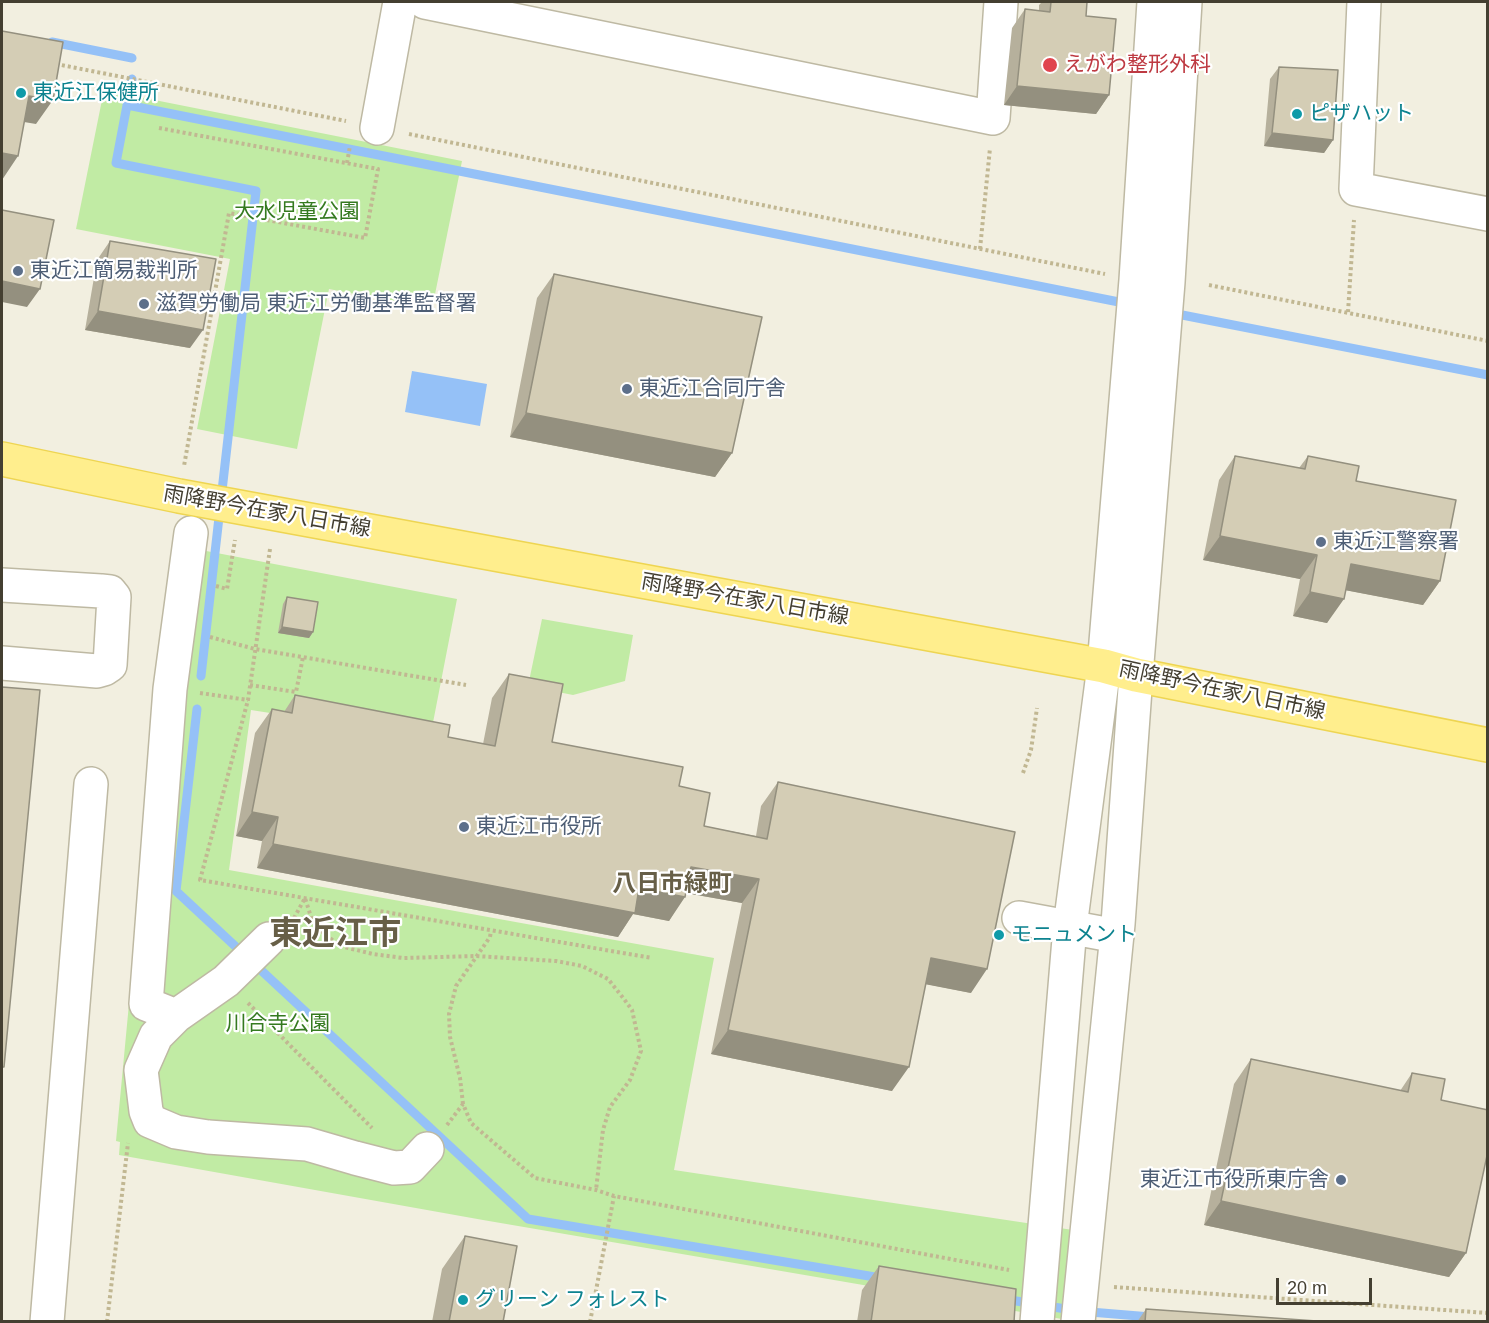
<!DOCTYPE html>
<meta charset="utf-8">
<style>
body{margin:0}
#map{position:relative;width:1489px;height:1323px;overflow:hidden;background:#f2efe0;font-family:Helvetica,sans-serif}
canvas{display:block}
.frame{position:absolute;inset:0;border:3px solid #443f31;pointer-events:none}
.scale{position:absolute;left:1276px;top:1278px;width:96px;height:27px;box-sizing:border-box;border:3px solid #443f31;border-top:0;padding-left:8px;font-size:18px;line-height:21px;white-space:nowrap;color:#443f31;-webkit-text-stroke:4px #fff;paint-order:stroke}
</style>
<div id="map">
<canvas width="1489" height="1323"></canvas>
<div class="frame"></div>
<div class="scale">20 m</div>
</div>
<script>
const context = document.querySelector('canvas').getContext('2d');
context.lineJoin = 'round';
function fillPath(path, color) {
  context.fillStyle = color;
  context.fill(path, 'evenodd');
}
function strokePath(path, color, width, dash) {
  context.strokeStyle = color;
  context.lineWidth = width;
  context.lineCap = dash ? 'butt' : 'round';
  context.setLineDash(dash || []);
  context.stroke(path);
}
function write(font, color, halo, rows, align = 'center') {
  context.font = font + ' Helvetica,"Noto Sans JP",sans-serif';
  context.lineWidth = 4.5;
  context.setLineDash([]);
  context.textBaseline = 'middle';
  context.strokeStyle = halo;
  context.fillStyle = color;
  for (const [text, x, y, turn = 0] of rows) {
    context.save();
    context.translate(x, y);
    context.rotate((+turn || 0) * Math.PI / 180);
    context.textAlign = isNaN(turn) ? turn : align;
    if (halo) context.strokeText(text, 0, 0);
    context.fillText(text, 0, 0);
    context.restore();
  }
}
const green = new Path2D(`
 M104,90L462,161L432,309L329,289L297,449L197,429L230,259L76,229Z
 M175,545L457,599L430,738L251,710L229,870L714,958L674,1170L1073,1230L1062,1319L483,1220L119,1155L120,1142L116,1141L158,697Z
 M542,619L633,635L625,681L573,695L528,686Z`);
const water = new Path2D(`
 M412,371L487,384L480,426L405,412Z`);
const stream = new Path2D(`
 M52,42L132,58
 M132,79L116,163L256,191L201,676
 M127,105L1129,304
 M1172,313L1488,375
 M197,709L176,891L528,1219L881,1278
 M1004,1299L1078,1311L1151,1317`);
const path = new Path2D(`
 M56,64L346,121
 M159,128L378,169L365,238L229,213L184,466
 M409,134L1105,274
 M347,163L350,146
 M980,249L990,148
 M1209,285L1488,341
 M1348,312L1354,220
 M270,549L248,700L200,880L652,958
 M216,586L227,589L235,540
 M210,637L255,649L466,685
 M250,685L296,692L303,657
 M200,693L248,700
 M1023,773L1031,750L1037,708
 M294,918L305,898L312,920L321,931L340,946L373,954L403,958L476,956L556,961L582,966L608,979L624,999L632,1010L641,1051L630,1080L610,1107L603,1130L596,1190
 M248,1003L372,1128
 M463,1104L460,1078L450,1037L449,1014L456,986L490,937L491,931
 M447,1125L463,1104L471,1123L535,1178L596,1190L614,1196L1009,1270
 M1114,1287L1488,1313
 M107,1322L128,1143
 M590,1322L614,1196`);
const minor = new Path2D(`
 M425,2L993,118L1001,2
 M1364,2L1356,189L1488,214
 M377,128L400,2
 M191,533L170,689L146,1004L176,1016L156,1036L141,1070L146,1111L150,1121L176,1132L208,1137L307,1144L355,1158L394,1168L410,1167L427,1149
 M2,585L101,591L110,592L114,597L110,665L104,669L97,671L2,663
 M1019,918L1117,936
 M176,1016L226,981L269,939
 M47,1322L91,784
 M1037,1322L1070,927L1104,666L1136,280L1154,2
 M1078,1322L1118,924L1136,675L1168,282L1185,2`);
const major = new Path2D(`
 M2,459L179,496L1104,666L1136,675L1488,745`);
const wall = new Path2D(`
 M1042,2H1087L1086,16L1109,95L1096,114L1004,105L1012,28L1025,9L1039,11V5Z
 M1279,67L1333,140L1324,153L1264,146L1270,79Z
 M110,241L190,348L85,330L97,260Z
 M554,274L732,453L715,477L510,437L537,298Z
 M1235,456L1299,468L1308,456L1356,481L1440,581L1423,605L1345,590L1327,623L1293,616L1300,579L1203,560L1219,480Z
 M287,597L313,632L309,638L278,633L283,604Z
 M509,674L552,742L679,786L704,826L756,836L761,806L778,782L971,993L926,984L892,1091L711,1054L742,903L686,893L669,921L633,914L618,937L257,868L262,841L236,836L255,733L272,709L284,712L295,695L448,737L483,744L492,698Z
 M1251,1059L1400,1091L1412,1073L1441,1100L1466,1253L1449,1277L1204,1225L1234,1084Z
 M465,1236L503,1322H432L442,1269Z
 M879,1266L1014,1322H857L862,1290Z
 M1146,1309L1331,1322H1137Z`);
const shadedWall = new Path2D(`
 M1017,86L1109,95L1096,114L1004,105Z
 M29,96L53,100L36,124L12,120Z
 M1272,133L1333,140L1324,153L1264,146Z
 M2,153L18,156L2,180Z
 M2,281L40,289L27,307L2,302Z
 M98,311L203,330L190,348L85,330Z
 M526,413L732,453L715,477L510,437Z
 M1220,536L1317,555L1300,579L1203,560Z
 M1351,564L1440,581L1423,605L1334,588Z
 M1310,592L1344,599L1327,623L1293,616Z
 M282,627L313,632L309,638L278,633Z
 M252,812L278,817L262,841L236,836Z
 M273,844L639,888L685,897L669,921L633,914L618,937L257,868Z
 M691,867L759,879L742,903L674,891Z
 M931,958L987,969L971,993L914,982Z
 M728,1030L909,1067L892,1091L711,1054Z
 M1221,1201L1466,1253L1449,1277L1204,1225Z`);
const building = new Path2D(`
 M1051,2H1087L1086,16L1116,19L1109,95L1017,86L1025,9L1050,12Z
 M2,31L63,42L53,100L29,96L18,156L2,153Z
 M1279,67L1338,70L1333,140L1272,133Z
 M2,210L54,220L40,289L2,281Z
 M110,241L216,259L203,330L98,311Z
 M554,274L762,317L732,453L526,413Z
 M1235,456L1305,469L1308,456L1359,466L1356,481L1456,500L1440,581L1351,564L1344,599L1310,592L1317,555L1220,536Z
 M287,597L318,602L313,632L282,627Z
 M509,674L563,684L552,742L683,767L679,786L710,793L704,826L767,839L778,782L1015,832L987,969L931,958L909,1067L728,1030L759,879L691,867L685,897L639,888L635,913L273,844L278,817L252,812L272,709L292,713L295,695L450,725L448,737L495,746Z
 M2,687L40,690L4,1067H2Z
 M1251,1059L1408,1092L1412,1073L1445,1079L1441,1100L1488,1110V1151L1466,1253L1221,1201Z
 M465,1236L517,1246L503,1322H449Z
 M879,1266L1016,1289L1014,1322H871Z
 M1146,1309L1331,1322H1145Z`);
const markers = [
 [1050,65,8,"#e0444e"],
 [21,93,6,"#0f9aa8"],
 [1297,114,6,"#0f9aa8"],
 [18,271,6,"#5c6f8a"],
 [144,304,6,"#5c6f8a"],
 [627,389,6,"#5c6f8a"],
 [1321,542,6,"#5c6f8a"],
 [464,827,6,"#5c6f8a"],
 [999,935,6,"#0f9aa8"],
 [1341,1180,6,"#5c6f8a"],
 [463,1300,6,"#0f9aa8"]
];
const healthNames = [
 ["えがわ整形外科",1064,65]
];
const cultureNames = [
 ["東近江保健所",33,93],
 ["ピザハット",1309,114],
 ["モニュメント",1011,935],
 ["グリーン フォレスト",475,1300]
];
const parkNames = [
 ["大水児童公園",297,212],
 ["川合寺公園",278,1024]
];
const serviceNames = [
 ["東近江簡易裁判所",30,271],
 ["滋賀労働局 東近江労働基準監督署",156,304],
 ["東近江合同庁舎",639,389],
 ["東近江警察署",1333,542],
 ["東近江市役所",476,827],
 ["東近江市役所東庁舎",1329,1180,"right"]
];
const streetNames = [
 ["雨降野今在家八日市線",267,512,10],
 ["雨降野今在家八日市線",745,600,10],
 ["雨降野今在家八日市線",1222,691,12]
];
const quarterNames = [
 ["八日市緑町",672,884]
];
const townNames = [
 ["東近江市",335,935]
];
fillPath(green, '#c1eba4');
fillPath(water, '#95c1f7');
strokePath(stream, '#95c1f7', 9);
strokePath(minor, '#beb9a3', 36);
strokePath(major, '#eed552', 36);
strokePath(path, '#c1b792', 4, [3, 3]);
strokePath(minor, '#fff', 33);
strokePath(major, '#ffee8d', 33);
fillPath(wall, '#b6b09c');
fillPath(shadedWall, '#94907f');
fillPath(building, '#d4cdb5');
strokePath(building, '#94907f', 1.5);
for (const [x, y, r, color] of markers) {
  const dot = new Path2D();
  dot.arc(x, y, r, 0, 2 * Math.PI);
  context.fillStyle = color;
  context.fill(dot);
  strokePath(dot, '#fff', 2);
}
write('21px', '#be3a42', '#fff', healthNames, 'left');
write('21px', '#0d838f', '#fff', cultureNames, 'left');
write('21px', '#357a20', '#fff', parkNames);
write('21px', '#4e5e75', '#fff', serviceNames, 'left');
write('21px', '#443f31', '#fff', streetNames);
write('bold 24px', '#675f47', '#fff', quarterNames);
write('bold 33px', '#675f47', '#fff', townNames);
</script>
